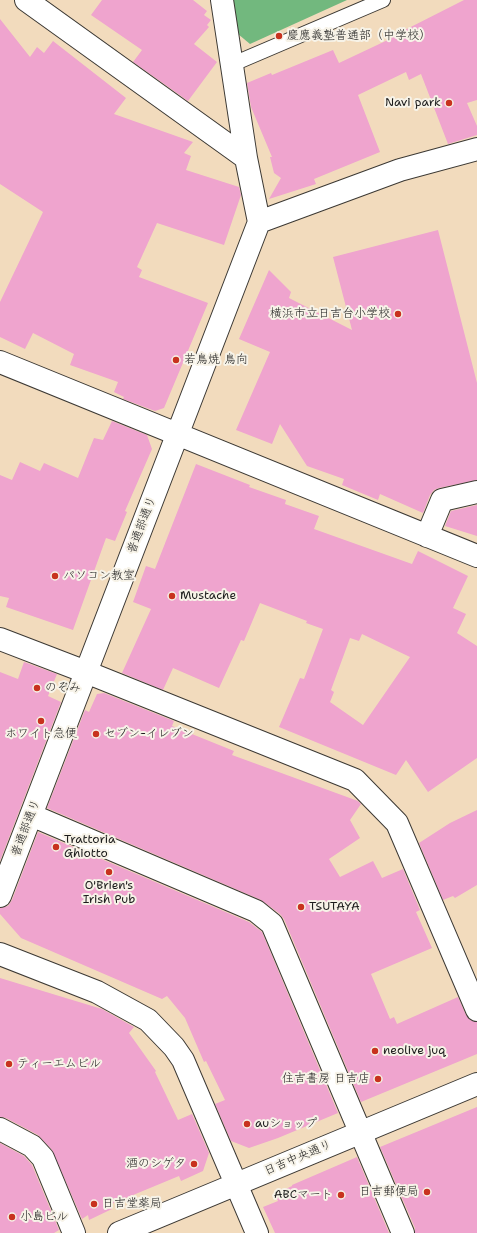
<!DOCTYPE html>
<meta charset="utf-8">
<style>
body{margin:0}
canvas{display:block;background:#f2dbbd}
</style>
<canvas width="477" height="1233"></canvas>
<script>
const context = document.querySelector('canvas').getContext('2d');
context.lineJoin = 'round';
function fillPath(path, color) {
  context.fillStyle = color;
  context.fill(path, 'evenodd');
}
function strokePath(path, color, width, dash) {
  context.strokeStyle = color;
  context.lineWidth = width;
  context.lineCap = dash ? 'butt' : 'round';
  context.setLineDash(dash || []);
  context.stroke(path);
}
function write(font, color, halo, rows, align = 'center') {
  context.font = font + ' "Shantell Sans","Klee One",sans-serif';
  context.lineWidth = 4;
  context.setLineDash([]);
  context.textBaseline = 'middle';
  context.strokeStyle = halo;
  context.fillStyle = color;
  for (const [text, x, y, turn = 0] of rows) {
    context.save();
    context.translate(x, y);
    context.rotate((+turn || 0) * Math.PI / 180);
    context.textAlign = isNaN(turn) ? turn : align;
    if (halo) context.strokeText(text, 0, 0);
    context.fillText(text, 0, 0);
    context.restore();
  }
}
const forest = new Path2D(`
 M232,0H347L250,44L238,34Z`);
const building = new Path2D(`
 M102,0H193L207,11L204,15L211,20L207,25L209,27L194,44L217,62L188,101L133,62L142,50L91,15Z
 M464,0H477V100L467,103L477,126V135L448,144L421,74L409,80L406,72L358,95L380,152L314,179L316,184L269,199L281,178L274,173L270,157H272L251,107L247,83L271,73L272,75L333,50L339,63L392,38L391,37Z
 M0,19L30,57L37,47L44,53L53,41L126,98L114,114L193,142L184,153L191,156L186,170L239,187L241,195L224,245L157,223L137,267L142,270L139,277L208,303L164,408L155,411L123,399L124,397L114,392L118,382L70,365L74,354L33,333L25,349L0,337V302L43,212L0,184Z
 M438,230L477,383V480L439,488L434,490L430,495L423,513L380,494L378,500L342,485L344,479L307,466L280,424L272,444L236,430L270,352L239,339L269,270L291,292L289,298L352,330L333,257Z
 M112,421L147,435L152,449L125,511L127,512L115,541L106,538L73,630L6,607L9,598L0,596V475L12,480L20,462L40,471L44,463L78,478L94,438L103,440Z
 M196,464L250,485L249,487L286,500L285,504L319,516L314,529L412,564L418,551L468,576L453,608L466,614L457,633L477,646V758L428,792L406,760L396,775L279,727L300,678L304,679L323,629L306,623L307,621L260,603L244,641L241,640L219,688L173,668L163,690L122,673L151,609L133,602L146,566L155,569ZM362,634L410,657L363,725L330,702L334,692L331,690L350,638L359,641Z
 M477,505V536L445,526L451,511Z
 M24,662L57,674L48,696L61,702L0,861V672L18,679Z
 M104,693L174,721L172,726L234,751L232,755L358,801L361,804L350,820L360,838L329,859L340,877L373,861L382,878L403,869L420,910L416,912L432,948L371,974L390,1019L394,1017L397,1024L458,997L466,1015L470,1020L477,1022V1054L361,1102L284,919L280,914L261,900L47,808L85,710L89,712L97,694Z
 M477,810V885L455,898L453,896L443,900L419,843L450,823Z
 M38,832L249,922L262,932L338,1113L278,1138L249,1148L231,1141L215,1104L225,1100L206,1061L204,1062L185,1018L167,996L162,999L21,938L0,914V908L8,906L12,900Z
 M0,978L102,1009L134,1027L129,1033L156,1071L155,1072L178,1120L192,1114L209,1153L203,1171L181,1181L179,1176L109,1205L112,1209L89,1220L88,1215L82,1219L52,1150L38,1135L6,1118L0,1117Z
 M477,1107V1233H415V1228L380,1147Z
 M0,1143L24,1156L32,1165L59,1230L54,1233H0Z
 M357,1157L389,1233H275L263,1207L278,1201L275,1194L292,1186V1185Z`);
const service = new Path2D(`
 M233,64L383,0`);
const minor = new Path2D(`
 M26,0L246,158L259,222
 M222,0L246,158
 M259,222L400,170L477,149
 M0,362L477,556
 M427,536L442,500L477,492
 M0,639L86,672L355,780L397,823L477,1010
 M31,815L256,911L272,924L403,1233
 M0,896L259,222
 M0,954L97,992L148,1020L174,1047L183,1060L257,1233
 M0,1129L32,1146L43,1158L74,1233
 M119,1233L477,1084`);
const markers = [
 [279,36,4,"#c8321e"],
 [449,103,4,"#c8321e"],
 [398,314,4,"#c8321e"],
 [176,360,4,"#c8321e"],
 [55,576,4,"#c8321e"],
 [172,596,4,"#c8321e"],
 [37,688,4,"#c8321e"],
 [41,721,4,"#c8321e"],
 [96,734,4,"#c8321e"],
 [56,847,4,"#c8321e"],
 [109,872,4,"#c8321e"],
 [301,907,4,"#c8321e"],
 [375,1051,4,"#c8321e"],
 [9,1064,4,"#c8321e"],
 [378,1079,4,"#c8321e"],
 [247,1124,4,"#c8321e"],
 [194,1164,4,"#c8321e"],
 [427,1192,4,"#c8321e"],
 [341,1195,4,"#c8321e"],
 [94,1204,4,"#c8321e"],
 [12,1217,4,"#c8321e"]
];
const poiNames = [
 ["慶應義塾普通部（中学校）",287,36],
 ["Navi park",441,103,"right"],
 ["横浜市立日吉台小学校",390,314,"right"],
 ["若鳥焼 鳥向",184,360],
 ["パソコン教室",63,576],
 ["Mustache",180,596],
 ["のぞみ",45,688],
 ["ホワイト急便",41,734,"center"],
 ["セブン-イレブン",104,734],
 ["Trattoria",64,840],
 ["Ghiotto",64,854],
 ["O'Brien's",109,886,"center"],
 ["Irish Pub",109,900,"center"],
 ["TSUTAYA",309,907],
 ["neolive juq",383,1051],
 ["ティーエムビル",17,1064],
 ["住吉書房 日吉店",370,1079,"right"],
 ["auショップ",255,1124],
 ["酒のシゲタ",186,1164,"right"],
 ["日吉郵便局",419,1192,"right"],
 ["ABCマート",333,1195,"right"],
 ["日吉堂薬局",102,1204],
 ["小島ビル",20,1217]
];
const streetNames = [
 ["普通部通り",142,525,-69],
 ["普通部通り",26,828,-69],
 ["日吉中央通り",298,1158,-23]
];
fillPath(forest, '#72b87e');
fillPath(building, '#efa4ce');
strokePath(service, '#3c3934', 16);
strokePath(minor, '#3c3934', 24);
strokePath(service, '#fff', 14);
strokePath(minor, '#fff', 22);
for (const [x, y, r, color] of markers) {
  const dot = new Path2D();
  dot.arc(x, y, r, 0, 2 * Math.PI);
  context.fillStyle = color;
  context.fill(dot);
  strokePath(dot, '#f7f3e8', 1.5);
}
write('12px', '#1c1c1c', '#f7f3e8', poiNames, 'left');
write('12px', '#1c1c1c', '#f7f3e8', streetNames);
</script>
